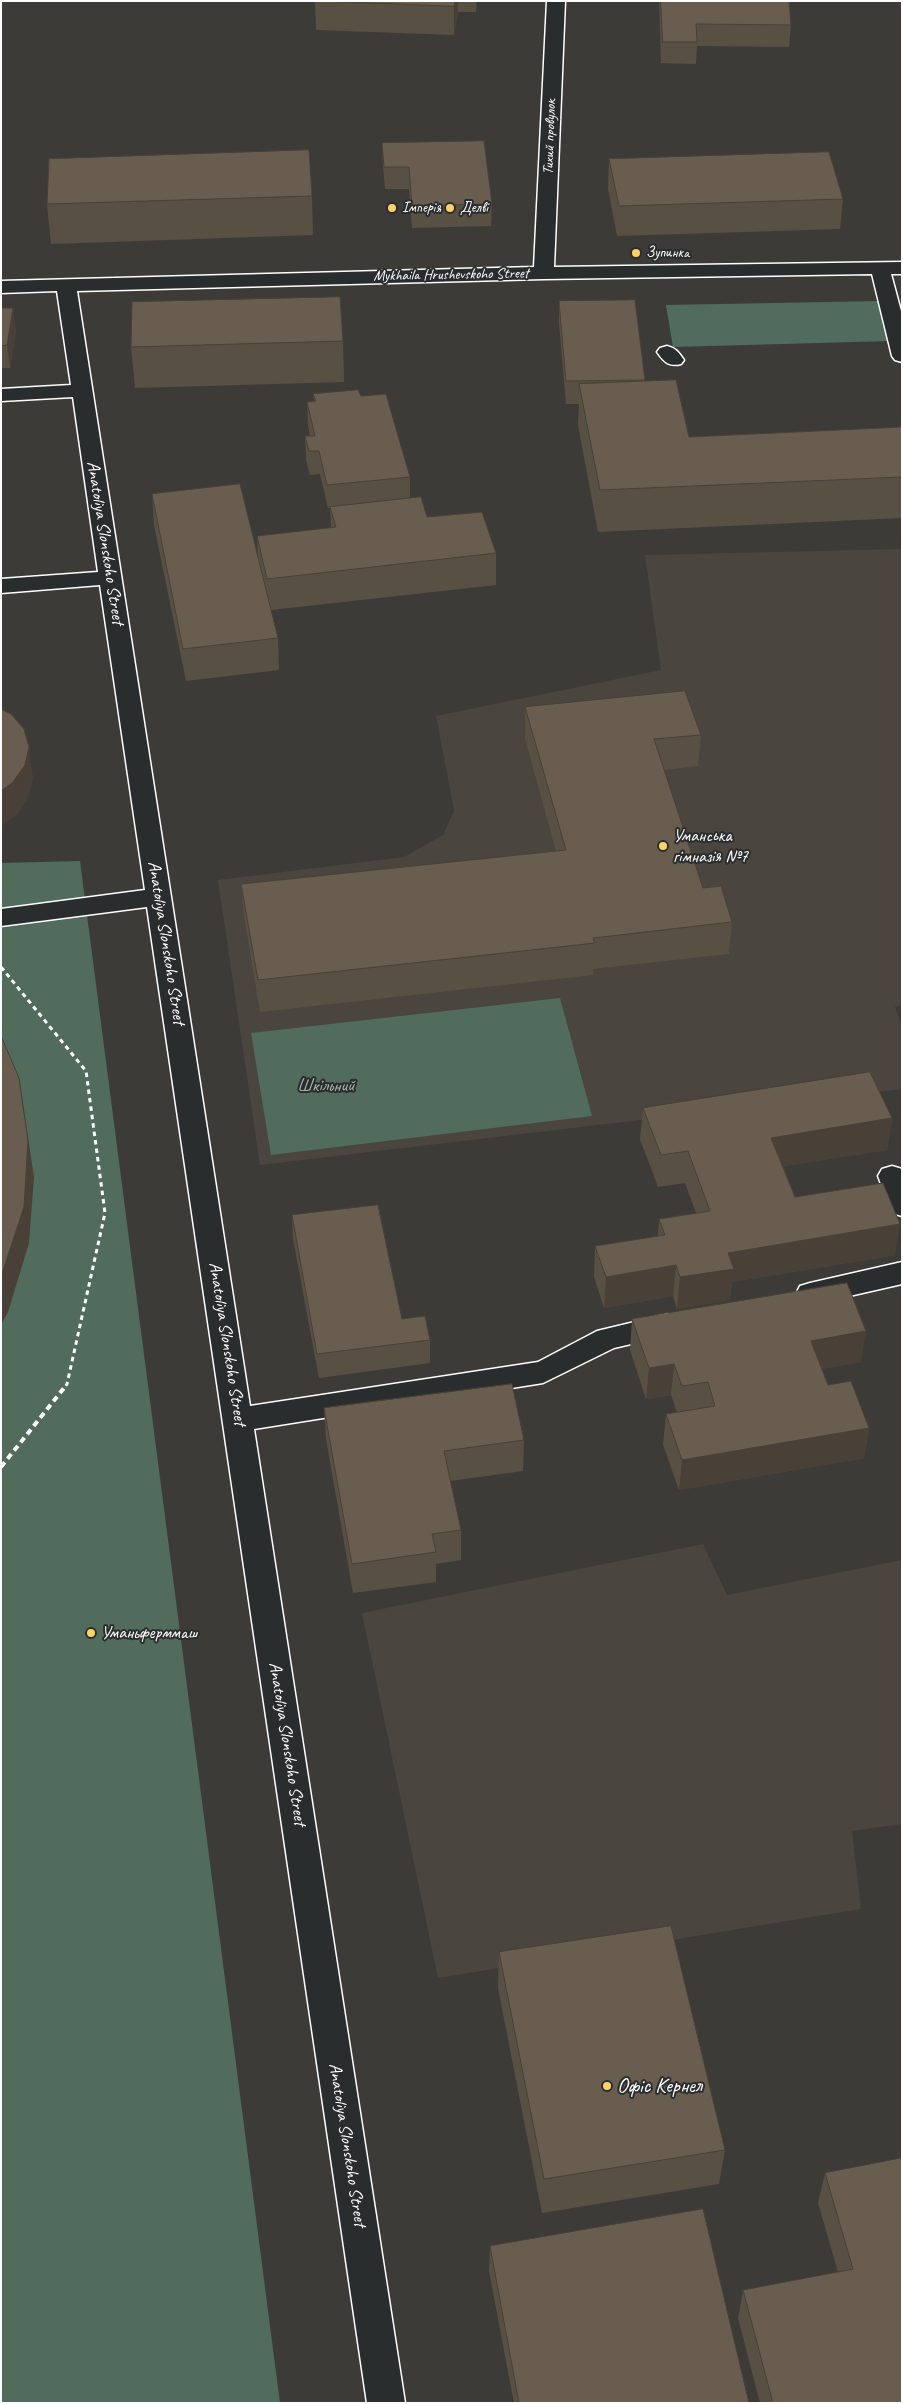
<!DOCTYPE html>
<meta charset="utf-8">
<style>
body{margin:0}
#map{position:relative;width:903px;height:2404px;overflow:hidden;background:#3d3b38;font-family:Caveat,sans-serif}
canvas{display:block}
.frame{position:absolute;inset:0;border:2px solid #fff;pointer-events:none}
</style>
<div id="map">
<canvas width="903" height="2404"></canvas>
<div class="frame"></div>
</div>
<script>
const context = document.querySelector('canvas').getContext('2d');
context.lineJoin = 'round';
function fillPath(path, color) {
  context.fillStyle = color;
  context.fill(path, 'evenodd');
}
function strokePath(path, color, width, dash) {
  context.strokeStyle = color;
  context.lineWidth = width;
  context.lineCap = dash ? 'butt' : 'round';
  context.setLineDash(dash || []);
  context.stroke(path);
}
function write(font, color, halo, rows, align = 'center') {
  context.font = font + ' Caveat,sans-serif';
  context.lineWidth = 4;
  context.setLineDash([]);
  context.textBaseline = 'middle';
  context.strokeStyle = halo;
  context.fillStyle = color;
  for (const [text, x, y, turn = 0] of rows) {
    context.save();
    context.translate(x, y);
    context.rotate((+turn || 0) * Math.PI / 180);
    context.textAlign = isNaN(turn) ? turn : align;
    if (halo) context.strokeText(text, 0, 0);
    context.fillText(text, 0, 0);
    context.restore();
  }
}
const built = new Path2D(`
 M902,549V1005L895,1007L902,1026V1089L260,1165L218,880L404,857L443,835L454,811L436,716L661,670L645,555Z
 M703,1544L727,1595L902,1560V1824L852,1831L861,1909L438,1978L362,1613Z`);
const green = new Path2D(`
 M881,301L891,341L673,347L666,305Z
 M80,861L280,2403H1V863Z
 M560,998L592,1116L271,1155L251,1033Z`);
const pathFar1 = new Path2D(`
 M1,967L86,1071L105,1213L67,1384L63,1390`);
const path = new Path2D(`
 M1,1467L64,1388`);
const minor = new Path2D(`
 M547,1H565L554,267L902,262V274H891L902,315V362L895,360L892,356L872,274L544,279L77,291L250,1406L538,1362L597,1331L668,1314L678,1317L682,1325L678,1333L614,1348L543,1383L254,1429L405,2403H367L147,907L1,926V909L145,890L100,585L1,593V579L98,572L73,397L1,401V389L71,385L57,291L1,293V281L534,267Z
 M667,346C676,348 679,353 684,360L681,364C669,367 664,362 657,352L660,348Z
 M892,1166L902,1169V1216L892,1213L878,1176L882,1169Z
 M902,1262V1284L810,1305L800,1302L796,1294L800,1286L810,1283Z`);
const wall = new Path2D(`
 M315,1H477L476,12H458L454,35L316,30Z
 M659,1H789L791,25L789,47L697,46L696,64L661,63Z
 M382,143L492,204L491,226L412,228L409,189H385L383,166Z
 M609,159L843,199L840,229L617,236L608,189Z
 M312,196L313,235L51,244L47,204Z
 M559,301L645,380V382L689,437L902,427V518L598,532L578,425L579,404H566L559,324Z
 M1,308L16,330L10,368H1Z
 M343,341L344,382L135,388L131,347Z
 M313,394L361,396L410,477V498L427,517L496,553V585L271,610L278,638L279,670L186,681L154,525L152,494L258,559L257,536L331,528L330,508H328L320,474L310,475L306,460L305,436H310L308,425L307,402L314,401Z
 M525,707L701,735L698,766L664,770L703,888L732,922L729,954L593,969V975L260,1012L244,916L241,884L556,851L525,739Z
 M643,1108L892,1118L887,1150L783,1166L795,1197L895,1255L732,1282L730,1300L677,1309L673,1296L604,1308L594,1277L595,1246L658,1236L659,1219L696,1213L685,1183L658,1187L640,1139Z
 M292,1215L402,1319L430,1340V1363L319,1378L293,1239Z
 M632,1319L861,1362L822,1369L828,1385L869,1428L864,1458L679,1490L663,1445L666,1414L677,1412L671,1395L646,1399L630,1350Z
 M324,1408L524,1440L523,1471L450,1481L461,1530V1560L436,1564V1582L353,1593L326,1439Z
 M499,1952L725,2150L719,2184L542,2213L498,1988Z
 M825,2173L902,2403H760L738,2318L743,2290L838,2272L818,2203Z
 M490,2246L749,2403H514L489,2271Z`);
const shadedWall = new Path2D(`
 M455,1H458V12L454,35V6Z
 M476,1H477L476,12Z
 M13,308L16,330L10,368L7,345Z
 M29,747L33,778L29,796L18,814L1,826V791Z
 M19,1078L34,1177L29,1243L8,1312L1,1325V1277Z
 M892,1118L887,1150L767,1169L771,1138Z
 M900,1224L895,1255L732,1282L730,1300L677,1309L680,1277L728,1253Z
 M676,1265L673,1296L604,1308L606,1277Z
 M866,1331L861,1362L807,1372L811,1341Z
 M674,1364L671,1395L646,1399L649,1368Z
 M869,1428L864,1458L679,1490L682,1460Z`);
const building = new Path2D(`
 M324,1H455L454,6Z
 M661,1H789L791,25L696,24L697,42H663Z
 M484,141L492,204L412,206L409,167H384L382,143Z
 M309,150L312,196L47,204L49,159Z
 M829,152L843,199L619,206L609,159Z
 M340,297L343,341L131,347L132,302Z
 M635,300L645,380L566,381L559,301Z
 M1,308H13L7,345L1,346Z
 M676,380L689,437L902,427V477L600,490L579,384Z
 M358,390L361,396L386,394L410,477L327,485L319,451H309L305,436H315L307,402L316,401L313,394Z
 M240,484L278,638L183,649L152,494Z
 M421,497L427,517L482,512L496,553L267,579L257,536L336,527L330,507Z
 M685,691L701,735L654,739L703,888L721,886L732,922L593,938L595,943L258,980L241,884L566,850L525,707Z
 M1,709L11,714L24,729L29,747L25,765L13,782L1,791Z
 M1,1036L19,1078L28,1141L24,1207L1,1277Z
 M870,1072L892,1118L771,1138L795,1197L883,1183L900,1224L728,1253L734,1269L680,1277L676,1265L606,1277L595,1246L665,1235L659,1219L710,1211L688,1151L661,1155L643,1108Z
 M378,1205L402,1319L425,1316L430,1340L317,1354L292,1215Z
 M847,1283L866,1331L811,1341L828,1385L851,1381L869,1428L682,1460L666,1414L715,1406L708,1382L682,1386L674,1364L649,1368L632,1319Z
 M512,1384L524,1440L444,1451L461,1530L432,1534L436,1552L352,1564L324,1408Z
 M671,1926L725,2150L544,2179L499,1952Z
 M902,2158V2403H773L743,2290L853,2269L825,2173Z
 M703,2209L749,2403H519L490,2246Z`);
const markers = [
 [392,208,5,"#ffd166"],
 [450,208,5,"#ffd166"],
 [636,253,5,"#ffd166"],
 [663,846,5,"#ffd166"],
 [91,1633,5,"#ffd166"],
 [607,2086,5,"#ffd166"]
];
const farStreetnames = [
 ["Тихий провулок",550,137,-88],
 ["Mykhaila Hrushevskoho Street",451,275,-1]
];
const farPoinames = [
 ["Імперія",402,208],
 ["Делві",460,208],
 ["Зупинка",646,253]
];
const streetNames = [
 ["Anatoliya Slonskoho Street",105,543,81],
 ["Anatoliya Slonskoho Street",166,943,81],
 ["Anatoliya Slonskoho Street",227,1344,81],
 ["Anatoliya Slonskoho Street",287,1744,81],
 ["Anatoliya Slonskoho Street",347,2145,81]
];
const poiNames = [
 ["Уманська",673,836],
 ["гімназія №7",673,857],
 ["Уманьферммаш",101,1633]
];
const parkNames = [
 ["Шкільний",326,1086]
];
const nearPoinames = [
 ["Офіс Кернел",617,2086]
];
fillPath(built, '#4a453f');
fillPath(green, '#516c5c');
strokePath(minor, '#fff', 3);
strokePath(pathFar1, '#fff', 3, [4.5, 4]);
strokePath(path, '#fff', 4, [6, 4.5]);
fillPath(minor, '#2a2d2e');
fillPath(wall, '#595044');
fillPath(shadedWall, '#494137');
fillPath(building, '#685d4f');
strokePath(building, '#494137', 1);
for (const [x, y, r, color] of markers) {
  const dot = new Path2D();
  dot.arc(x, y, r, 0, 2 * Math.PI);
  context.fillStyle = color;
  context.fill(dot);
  strokePath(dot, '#2a2d2e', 2);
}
write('15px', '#fff', '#2a2d2e', farStreetnames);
write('15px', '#fff', '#2a2d2e', farPoinames, 'left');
write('18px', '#fff', '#2a2d2e', streetNames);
write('18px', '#fff', '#2a2d2e', poiNames, 'left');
write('18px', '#a8b6ae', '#2a2d2e', parkNames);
write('21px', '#fff', '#2a2d2e', nearPoinames, 'left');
</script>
